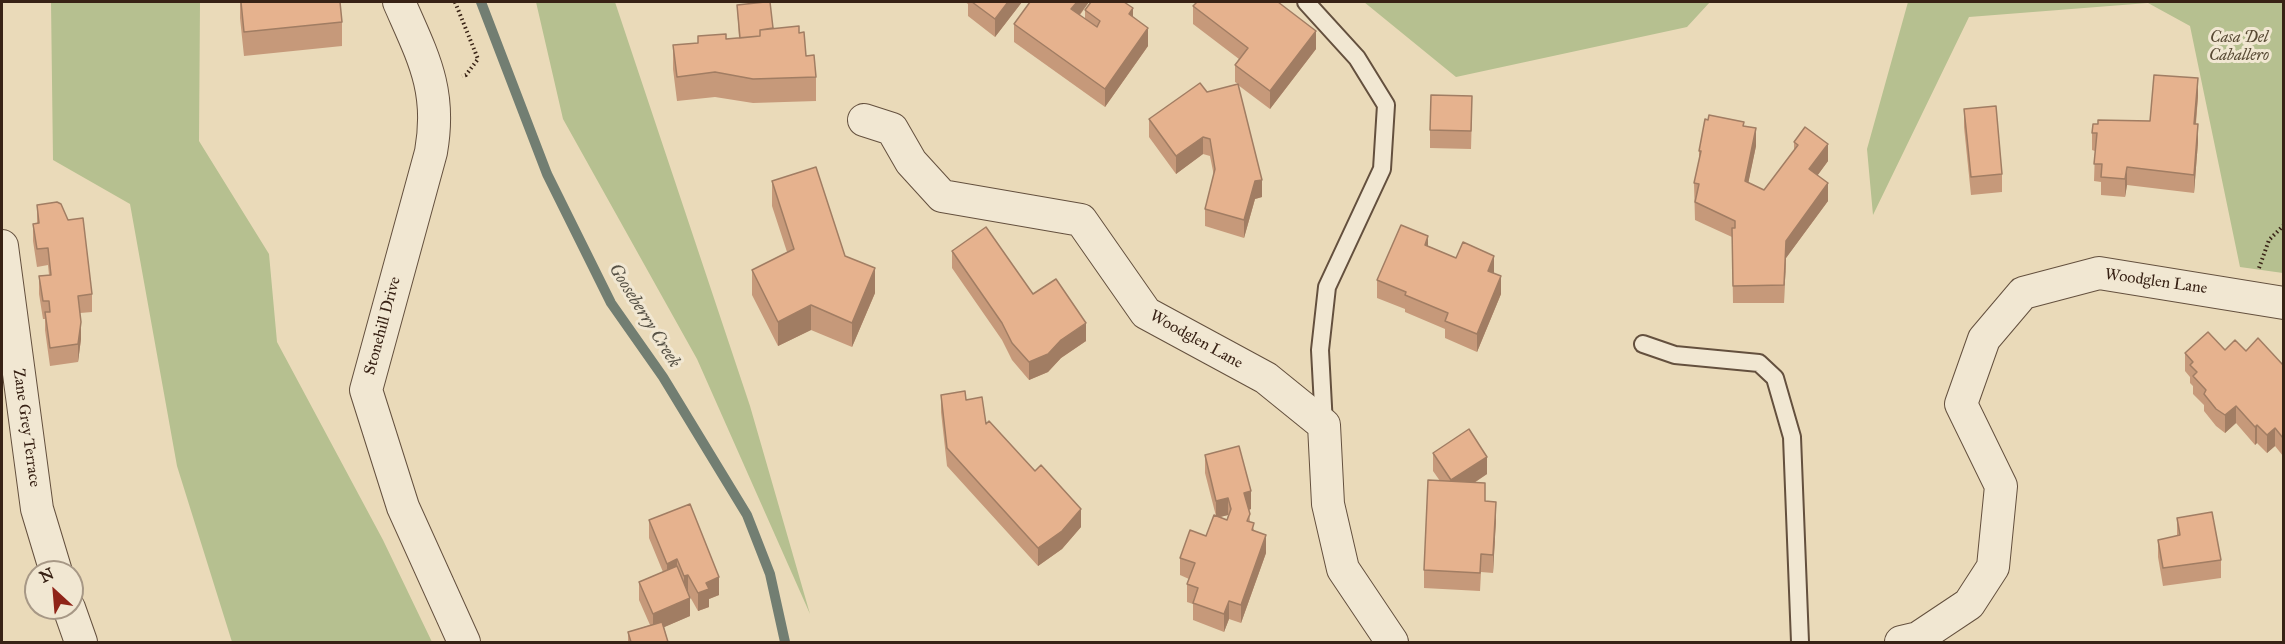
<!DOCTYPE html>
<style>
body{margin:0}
#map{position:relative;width:2285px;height:644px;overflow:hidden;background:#eadab9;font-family:"IM FELL Great Primer",serif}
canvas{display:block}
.frame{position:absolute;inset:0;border:3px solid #382215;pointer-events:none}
.north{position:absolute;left:24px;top:560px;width:60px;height:60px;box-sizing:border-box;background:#f1e7d2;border:2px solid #a79886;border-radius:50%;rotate:334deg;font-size:16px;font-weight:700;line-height:24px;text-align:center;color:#382215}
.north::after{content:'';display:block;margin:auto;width:21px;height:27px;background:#8f2418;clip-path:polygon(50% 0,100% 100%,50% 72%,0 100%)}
</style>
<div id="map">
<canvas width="2285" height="644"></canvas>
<div class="frame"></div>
<div class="north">N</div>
</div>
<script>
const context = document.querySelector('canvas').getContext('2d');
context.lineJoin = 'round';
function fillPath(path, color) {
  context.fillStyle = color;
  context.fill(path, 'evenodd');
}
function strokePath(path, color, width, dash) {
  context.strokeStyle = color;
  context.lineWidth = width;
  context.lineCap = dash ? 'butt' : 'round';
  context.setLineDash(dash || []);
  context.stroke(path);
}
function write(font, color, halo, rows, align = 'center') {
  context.font = font + ' "IM FELL Great Primer",serif';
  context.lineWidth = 6;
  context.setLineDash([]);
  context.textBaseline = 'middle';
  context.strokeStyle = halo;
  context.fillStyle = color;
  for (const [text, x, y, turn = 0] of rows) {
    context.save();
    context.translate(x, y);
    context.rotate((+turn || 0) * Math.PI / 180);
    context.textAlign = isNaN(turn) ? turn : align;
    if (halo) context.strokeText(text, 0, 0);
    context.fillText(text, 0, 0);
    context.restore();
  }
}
const green = new Path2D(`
 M51,2H200L199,141L269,254L277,342L383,540L432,642H232L177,466L130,204L53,160Z
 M536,2H615L750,406L810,614L697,359L563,119Z
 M1364,2H1710L1687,27L1456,77Z
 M1908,2H2283V273L2240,267L2190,26L2148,3L1969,17L1873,215L1867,149Z`);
const stream = new Path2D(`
 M481,2L547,174L611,303L663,377L747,515L770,574L785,642`);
const path = new Path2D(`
 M455,2L478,59L466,75L462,76
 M2259,268L2269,240L2284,225`);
const lane = new Path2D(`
 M1306,2L1357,58L1386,105L1382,169L1327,287L1320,350L1324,425
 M1643,344L1675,355L1759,363L1775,378L1792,437L1800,642`);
const street = new Path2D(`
 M399,2C423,57 442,90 431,152L366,390L403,507L464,642
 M864,120L892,129L911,162L942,196L1081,220L1146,313L1266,378L1324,425L1328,504L1343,569L1392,642
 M2,246L37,509L56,572
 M69,608L81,642
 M1901,642L1918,638L1969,604L1993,567L2001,486L1961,404L1984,339L2023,293L2099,273L2284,303`);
const wall = new Path2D(`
 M240,2H340L342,22V46L244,56L240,18Z
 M965,2H1022L995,37L968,16V4Z
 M1030,2H1089L1080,15L1085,19V10L1133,17L1148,46L1105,107L1014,42V24Z
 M737,5L773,28L799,33L806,56L816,77V101L753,103L715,97L677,101L673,69V45L698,43V36L726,39L739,38Z
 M1193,6L1316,49L1270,109L1238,85L1262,197L1255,199L1244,238L1205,226V209L1214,176L1210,156L1203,154L1176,174L1149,137V119L1207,92L1238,84L1235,82V65L1239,59L1193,24Z
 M2198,96L2196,124L2198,142L2194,193L2127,185L2125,197L2101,195V182L2094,181L2095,151L2092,150V133L2150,121Z
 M1964,109L2002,174V192L1971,195L1964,127Z
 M1472,114L1471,149L1430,148V130Z
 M1744,126L1756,146L1748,183L1764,190L1794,150V142L1828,161L1817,176L1828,201L1786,258L1784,303H1733L1732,237L1695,220L1694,183L1699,164V151Z
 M772,181L845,256L875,293L852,347L811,330L778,346L752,295V270L787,252L772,206Z
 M37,205L92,294V312L80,313L81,339L78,362L50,366L45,330V319H43L39,294V276L49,275L48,265L37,267L33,241V224L37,223Z
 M1428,246L1494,274L1501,294L1477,352L1445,338V329L1405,312V309L1377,298V280Z
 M952,251L1033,294L1086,341L1061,358L1048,372L1029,380L1012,360L1002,340L952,268Z
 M2225,350L2246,351L2283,365V456L2275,446L2267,453L2257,443L2255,445L2236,423L2225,433L2216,426L2204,411V405L2193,394V386L2190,383V377L2185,371V353Z
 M941,395L966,400L986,424L1081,527L1062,549L1038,566L947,466L941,412Z
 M1433,453L1487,474L1474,483L1496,519L1493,573L1481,572L1480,591L1424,588V570L1440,481L1433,471Z
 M1205,455L1251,509L1249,510L1250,522L1266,553L1241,623L1229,619L1224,632L1193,620V604L1187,602V584L1189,579L1180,575V558L1206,536L1216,516L1205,473ZM1228,515L1227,520L1220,517Z
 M2177,518L2221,560V578L2163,586L2158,557V540L2177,536Z
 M649,520L719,595L709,599V607L698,611L689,595L690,616L664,627L668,642H628V632L650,625L639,600V582L663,572L649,538Z`);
const shadedWall = new Path2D(`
 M1008,2H1022L995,37V19Z
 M1077,2H1089L1071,26V9Z
 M1133,8V26L1129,14Z
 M1148,28V46L1105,107V89Z
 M1316,31V49L1270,109V91Z
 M2198,78V96L2194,142V124Z
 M2198,124V142L2194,193V175Z
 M1756,128V146L1745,199V181Z
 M1203,137V154L1176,174V156Z
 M1828,144V161L1809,187V169Z
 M2127,167V185L2125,197V179Z
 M1262,180V197L1255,199L1244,238V220L1255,181Z
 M1828,183V201L1786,258L1784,303L1786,241Z
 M1428,236V254L1425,245Z
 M1494,256V273L1488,289V271Z
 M875,268V293L852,347V323Z
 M1501,276V294L1477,352V334Z
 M811,305V330L778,346V322Z
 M81,322V339L78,362V344Z
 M1086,323V341L1061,358L1048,372L1029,380V362Z
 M2236,406V423L2225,433V415Z
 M2257,425V443L2255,445V427Z
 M2275,428V446L2267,453V435Z
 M1487,457V474L1451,498V480Z
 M1251,491V509L1244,511V493Z
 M1228,498V515L1216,518V501Z
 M1496,502V519L1493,573V555Z
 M1081,509V527L1062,549L1038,566V548Z
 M1266,535V553L1241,623V605Z
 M677,559V577L667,581V564Z
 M688,575V593L684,594V576Z
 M719,577V595L709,599V607L698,611V593L706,583Z
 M690,598V616L653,632V614Z
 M1229,601V619L1224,632V614Z`);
const building = new Path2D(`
 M241,2H340L342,22L244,32Z
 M765,2H770L773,28L760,30V36L740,38L737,5Z
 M972,2H1008L995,19Z
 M1030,2H1077L1071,9L1097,27L1100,21L1085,10L1091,2H1124L1133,8L1129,14L1148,28L1105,89L1014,24Z
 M1197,2H1278L1316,31L1270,91L1235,65L1248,48L1193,6Z
 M799,26V33L804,32L806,56L814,55L816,77L753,79L715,72L677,77L673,45L698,43V36L726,34V39L760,36V30Z
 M2154,75L2198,78L2194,124H2198L2194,175L2127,167L2125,179L2101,177L2102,164H2094L2097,133H2092L2093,124H2098V120L2150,121Z
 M1200,83L1207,92L1238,84L1262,180L1255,181L1244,220L1205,209L1215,169L1210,139L1203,137L1176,156L1149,119Z
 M1431,95L1472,96L1471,131L1430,130Z
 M1996,106L2002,174L1971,177L1964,109Z
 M1709,115L1744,122L1743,126L1756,128L1745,181L1764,190L1798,145L1794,142L1805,127L1828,144L1809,169L1828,183L1786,241L1784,285L1733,286L1732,228H1735V221L1695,202L1699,184L1694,183L1701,151H1699L1705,119L1708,120Z
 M816,167L845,256L875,268L852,323L811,305L778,322L752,270L794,249L772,181Z
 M57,202L61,204L68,220L83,218L92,294L78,296L81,322L78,344L50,348L45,312H50L49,301H43L39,276L51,275L48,248L37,249L33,224L39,223L37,205Z
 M1401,225L1428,236L1425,245L1456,258L1463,242L1494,256L1488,271L1501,276L1477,334L1445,321L1448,313L1405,295L1406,292L1377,280Z
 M986,227L1033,294L1056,279L1086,323L1061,340L1048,354L1029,362L1012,343L1002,323L952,251Z
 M2208,332L2225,350L2235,340L2246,351L2258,338L2283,365V438L2275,428L2267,435L2257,425L2255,427L2236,406L2225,415L2216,409L2204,394L2206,390L2193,376L2197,372L2190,365L2193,362L2185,353Z
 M965,391L966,400L982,397L986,424L989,421L1035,471L1041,465L1081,509L1062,531L1038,548L947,448L941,395Z
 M1469,429L1487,457L1451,480L1433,453Z
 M1239,446L1251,491L1244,493L1250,514L1247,521L1254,523L1252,530L1266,535L1241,605L1229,601L1224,614L1193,603L1198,588L1187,584L1195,563L1180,558L1190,530L1206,536L1214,515L1227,520L1231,509L1228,498L1216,501L1205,455Z
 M1428,480L1485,483V501L1496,502L1493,555L1481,554L1480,573L1424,570Z
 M690,504L719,577L706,583L709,589L698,593L688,575L684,576L677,559L667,564L649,520Z
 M2212,512L2221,560L2163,568L2158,540L2180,535L2177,518Z
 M677,566L690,598L653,614L639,582Z
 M662,622L668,642H631L628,632Z`);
const parkNames = [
 ["Casa Del",2239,38],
 ["Caballero",2239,56]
];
const streetNames = [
 ["Woodglen Lane",2156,282,8],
 ["Stonehill Drive",383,326,-75],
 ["Woodglen Lane",1196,340,29],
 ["Zane Grey Terrace",26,428,82]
];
const waterNames = [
 ["Gooseberry Creek",644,316,58]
];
fillPath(green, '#b6c090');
strokePath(stream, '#727e72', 10);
strokePath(lane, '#64503e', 20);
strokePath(street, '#64503e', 34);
strokePath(path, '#382215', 4, [1.5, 3]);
strokePath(lane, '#f1e7d2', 16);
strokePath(street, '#f1e7d2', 32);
fillPath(wall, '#c6997a');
fillPath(shadedWall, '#a17d63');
fillPath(building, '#e6b28e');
strokePath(building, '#a17d63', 1.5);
write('italic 16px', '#584a34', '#f1e7d2', parkNames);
write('16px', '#382215', '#f1e7d2', streetNames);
write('italic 18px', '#555044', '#f1e7d2', waterNames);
</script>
